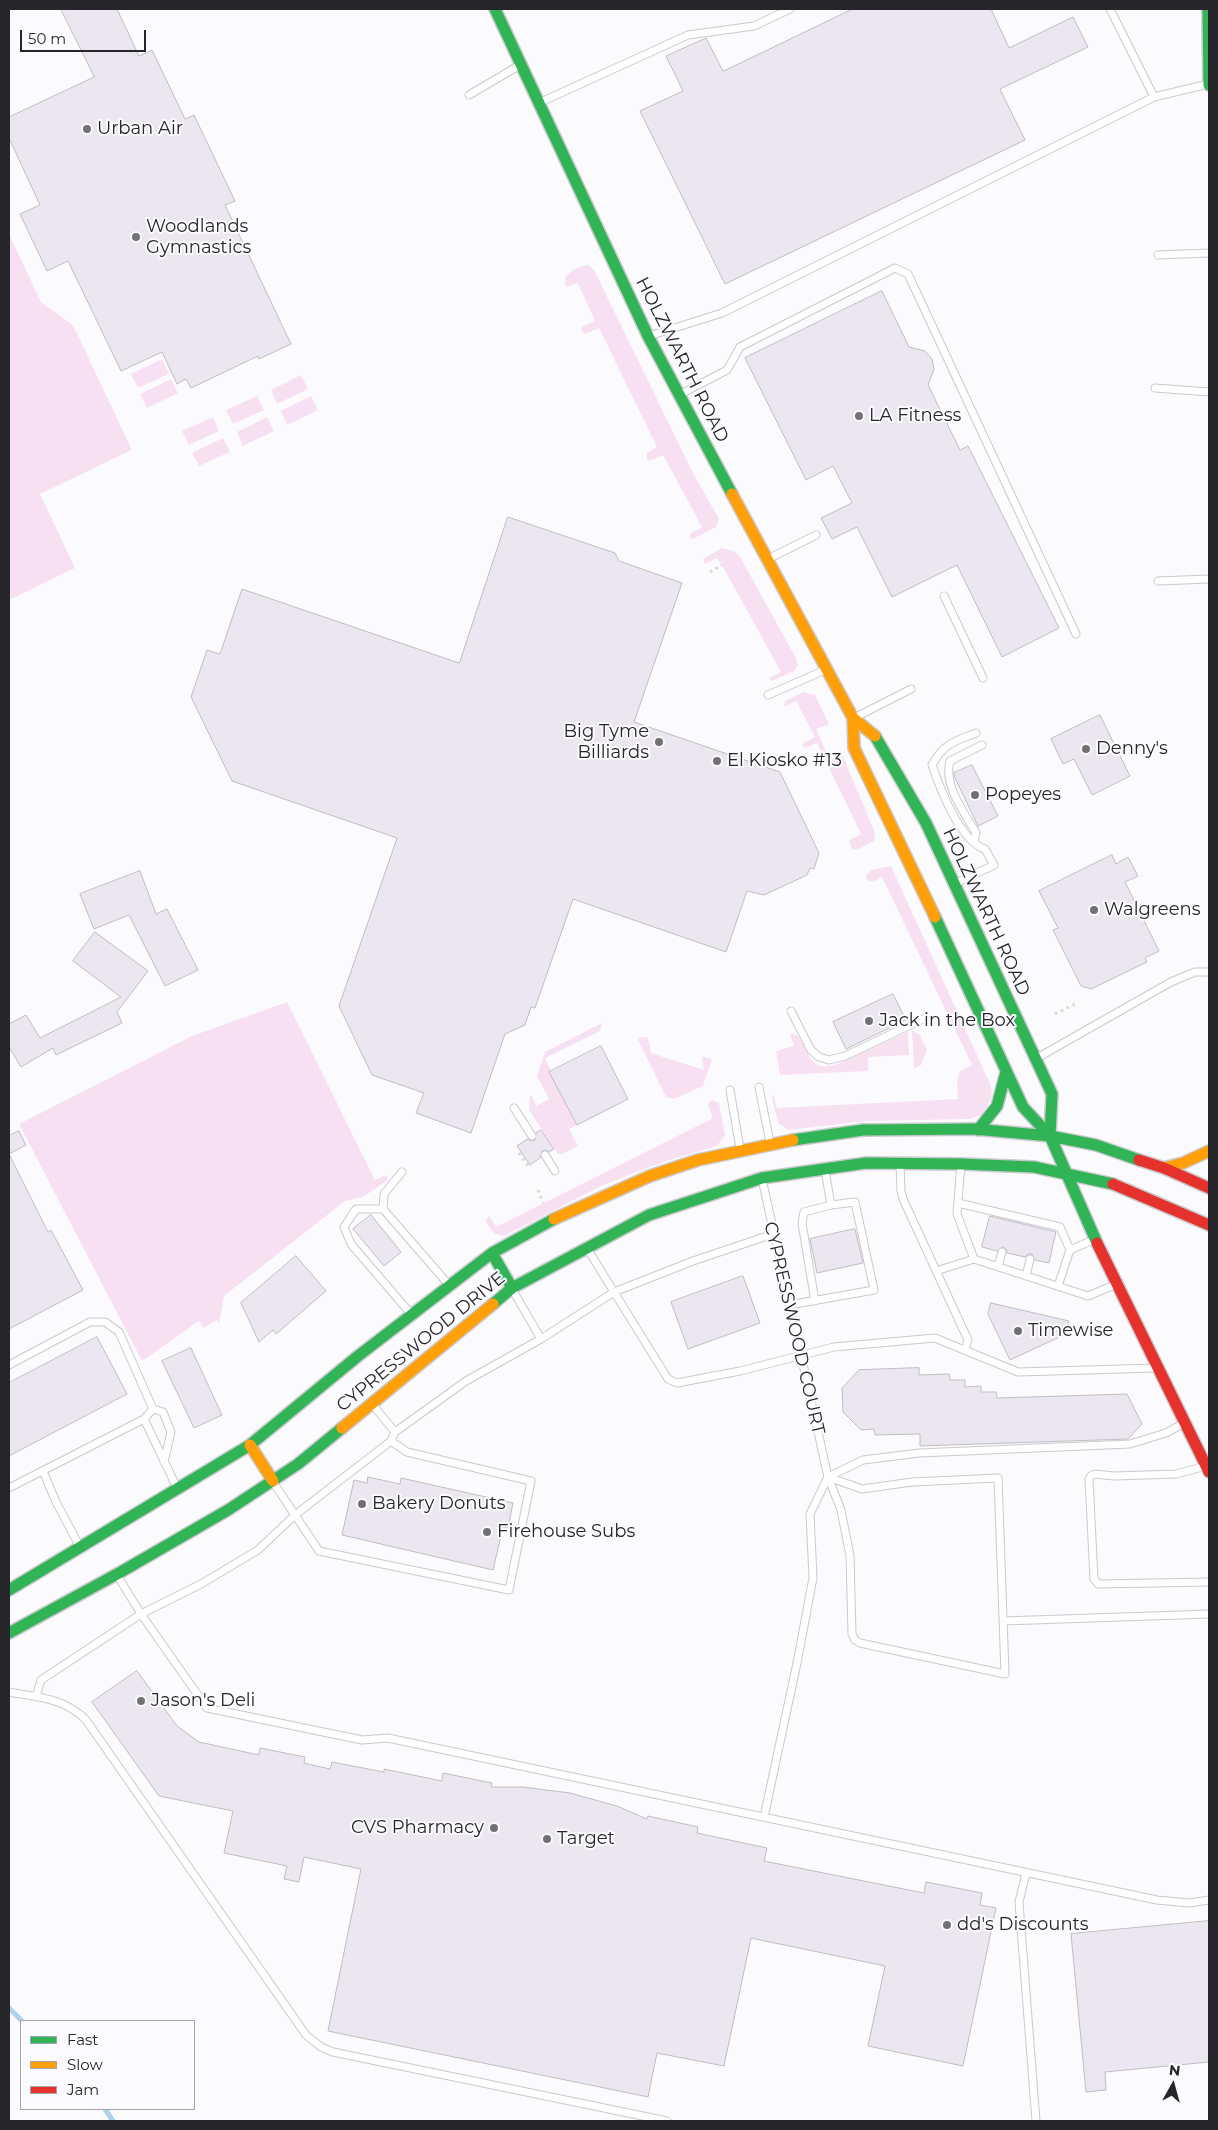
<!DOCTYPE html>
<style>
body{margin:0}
#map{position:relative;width:1218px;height:2130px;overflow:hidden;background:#fbfbfe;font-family:Montserrat,sans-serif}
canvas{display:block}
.frame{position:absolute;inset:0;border:10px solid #26262a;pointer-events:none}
.legend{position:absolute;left:20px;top:2020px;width:175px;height:90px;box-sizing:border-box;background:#fafaff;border:1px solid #a5a5aa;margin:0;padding:6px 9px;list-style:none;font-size:15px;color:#26262a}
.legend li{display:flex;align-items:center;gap:10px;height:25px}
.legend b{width:25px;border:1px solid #a5a5aa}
.north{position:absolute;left:1148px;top:2060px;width:50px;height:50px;-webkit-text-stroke:4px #fafaff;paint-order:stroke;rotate:7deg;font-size:14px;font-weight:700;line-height:20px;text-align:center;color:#26262a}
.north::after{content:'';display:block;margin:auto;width:18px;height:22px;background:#26262a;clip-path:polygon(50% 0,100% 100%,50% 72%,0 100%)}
.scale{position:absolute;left:20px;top:30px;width:126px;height:22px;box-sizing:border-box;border:2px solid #26262a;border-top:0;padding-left:6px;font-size:15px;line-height:18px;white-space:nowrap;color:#26262a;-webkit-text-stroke:4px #fafaff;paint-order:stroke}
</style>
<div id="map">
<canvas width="1218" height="2130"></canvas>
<div class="frame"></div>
<ul class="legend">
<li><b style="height:6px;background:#30b455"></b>Fast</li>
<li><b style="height:6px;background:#ff9f0a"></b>Slow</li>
<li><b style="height:6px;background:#e5322d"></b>Jam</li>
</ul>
<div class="north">N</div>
<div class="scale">50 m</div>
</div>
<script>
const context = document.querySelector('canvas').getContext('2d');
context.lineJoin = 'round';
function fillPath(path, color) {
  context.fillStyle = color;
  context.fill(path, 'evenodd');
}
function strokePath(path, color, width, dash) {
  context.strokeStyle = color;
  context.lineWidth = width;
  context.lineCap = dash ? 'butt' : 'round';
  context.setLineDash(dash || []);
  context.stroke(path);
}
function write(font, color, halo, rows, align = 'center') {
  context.font = font + ' Montserrat,sans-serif';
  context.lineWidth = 4;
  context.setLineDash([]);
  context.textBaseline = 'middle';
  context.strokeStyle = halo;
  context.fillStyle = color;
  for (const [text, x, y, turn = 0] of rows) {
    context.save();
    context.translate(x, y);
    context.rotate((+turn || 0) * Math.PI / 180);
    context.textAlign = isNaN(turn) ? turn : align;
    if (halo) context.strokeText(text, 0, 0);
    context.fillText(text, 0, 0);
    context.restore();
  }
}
const green = new Path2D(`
 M9,234L41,302L73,325L132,450L40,494L75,568L9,600Z
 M589,265L594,270L693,473L719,519L716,527L693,539L690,538V534L702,527L663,455L649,461L647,459V453L657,447L599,328L585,334L581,330L582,327L595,321L578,283L566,287L565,277C572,270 579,266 589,265Z
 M162,359L169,374L138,388L131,374Z
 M301,375L308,389L277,404L271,390Z
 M171,379L178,393L147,408L140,394Z
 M257,396L264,410L233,424L226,410Z
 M311,396L318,410L287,425L281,411Z
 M213,417L219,431L189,445L182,431Z
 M267,417L274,431L243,446L237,432Z
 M223,438L230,452L199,466L192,453Z
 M722,548L733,551L739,555L796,658L798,665L794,671L772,681L769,678L781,672L722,565L717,558L705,564L703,559Z
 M804,692L815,695L829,724L816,729L830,760L842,754L875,833L874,841L861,848L852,850L849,840L861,834L817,743L806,748L803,746V743L815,737L796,701L784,707L785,701Z
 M891,866L991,1086L992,1097L982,1115L970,1119L866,1121L788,1130L778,1123L772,1098L773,1094L777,1108L958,1099L957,1081L960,1071L972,1065L882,877L873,882L867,880L866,875L871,870Z
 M287,1002L375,1180L386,1175L388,1180L363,1197L345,1201L224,1296L219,1324L217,1320L203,1328L199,1321L142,1361L19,1124L192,1036Z
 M602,1023L600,1031L545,1058L551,1071L550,1072L577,1125L569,1129L578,1146L562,1154H558L529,1110L530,1096H532L536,1106L549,1099L537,1076L545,1052Z
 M912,1030L920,1035L927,1050L921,1065L914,1069Z
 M908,1032L909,1055L868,1057V1071L780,1075L776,1051L794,1046L790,1033L797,1035C810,1052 808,1071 835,1065Z
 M640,1037L648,1038L651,1053L704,1070L702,1057L712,1059L703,1086L674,1099L666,1097L638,1040Z
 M712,1100L719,1103L725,1135L717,1146L663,1162L603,1185L504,1236L494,1233L486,1222L487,1218L489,1216L496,1227L713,1118L708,1106L709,1102Z`);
const stream = new Path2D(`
 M9,2008L22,2021
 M105,2109L113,2121`);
const building = new Path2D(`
 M61,9H117L139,56L152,50L185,119L194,115L235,201L225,205L291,344L259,359L258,356L191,388L186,379L177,384L162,352L121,371L68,261L47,271L20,214L40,205L9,138V117L94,77Z
 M853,9H991L1009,48L1073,17L1088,47L1000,89L1025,140L725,284L640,111L683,91L666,56L706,38L723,71Z
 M882,291L909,347L925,351L932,359L934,369L928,385L960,450L968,446L1059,628L1002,657L957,565L892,597L857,527L832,539L821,518L852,503L833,466L806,480L745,358Z
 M508,517L615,553L619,561L682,583L634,722L780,772L819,853L814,869L810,868L807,875L764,895L747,891L726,952L573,899L535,1008L531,1007L525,1025L505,1034L471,1133L416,1113L424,1093L372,1075L339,1006L397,838L232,781L191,697L207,650L220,654L242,589L459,663Z
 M1100,715L1130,776L1092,795L1074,759L1063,764L1051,739Z
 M972,765L998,816L978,826L955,778L954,773Z
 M1112,855L1116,864L1128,857L1138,876L1125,882L1159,951L1145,958L1147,962L1091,989L1081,986L1053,930L1058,928L1039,891Z
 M140,871L156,914L167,909L198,970L165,986L129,915L94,929L80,894Z
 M95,932L148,971L117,1012L122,1023L56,1055L53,1048L21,1067L9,1047V1024L26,1015L40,1038L121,997L73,961Z
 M893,994L906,1020L846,1049L833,1022Z
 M601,1046L628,1099L577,1125L549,1072Z
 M541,1130L554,1149L549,1152L545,1150L542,1151L540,1158L530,1165L517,1146L527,1139L532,1141L535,1140L536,1133Z
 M19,1131L26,1145L9,1154L48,1232L51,1230L83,1290L9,1329V1136Z
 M371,1215L401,1252L384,1266L353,1229Z
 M990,1216L1056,1232L1049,1263L1035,1260L1032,1254H1028L1025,1257L1007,1253L1006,1249L1003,1247L997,1251L982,1247Z
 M855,1229L863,1263L817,1273L810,1239Z
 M296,1256L326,1291L276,1334L273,1330L259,1342L241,1303Z
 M743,1276L760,1323L688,1349L671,1302Z
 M991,1303L1069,1321L1066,1334L1010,1360L988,1314Z
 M97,1337L127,1394L9,1456V1383Z
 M191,1348L222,1415L194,1428L162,1361Z
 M919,1368V1375L949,1374L950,1380H965V1387L981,1386V1392H996L997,1398L1127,1394L1142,1424L1128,1439L920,1446V1434L875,1435L874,1429L861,1430L843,1412L842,1388L859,1370Z
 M368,1477L400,1484L401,1478L513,1503L508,1528L503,1527L493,1570L342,1535L354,1480L367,1483Z
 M137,1671L177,1726L199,1742L259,1755L260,1748L305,1757L304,1763L330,1769L332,1762L384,1772V1769L442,1781L443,1773L492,1783L491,1787H523L570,1793L617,1806L647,1819L648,1816L698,1827L697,1833L767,1848L764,1861L924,1893L926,1882L982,1893L980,1905L996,1908L963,2066L868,2046L885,1966L751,1938L724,2066L657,2053L648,2097L328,2031L361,1869L304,1857L299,1882L284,1879L287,1866L224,1853L233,1811L159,1796L92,1702Z
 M1209,1921V2062L1105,2072L1106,2090L1086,2092L1071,1934Z`);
const path = new Path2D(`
 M710,572L722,565
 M1055,1014L1075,1004
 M519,1153L530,1169
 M538,1190L543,1203`);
const lane = new Path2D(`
 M1110,9L1154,97L1208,84
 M469,95L520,65
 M541,102L688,35L754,26L790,9
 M1158,255L1209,253
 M649,336L722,313L1154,97
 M1155,388L1209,392
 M679,395L727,370L740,347L895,268L908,274L1076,634
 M768,559L816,535
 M1158,581L1209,579
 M944,596L983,678
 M768,695L825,670
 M856,717L911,689
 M974,840L976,833C964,812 943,785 950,761L982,745
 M954,884L994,865L985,849C960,841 940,788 932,765C944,743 955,741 976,733
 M791,1011L811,1050L819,1057L829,1060L845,1056L923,1019
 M1037,1058L1171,982L1195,972H1209
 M759,1087L770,1143
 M730,1090L740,1149
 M514,1108L532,1136
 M545,1155L555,1171
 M900,1164L901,1191L903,1199L968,1340L965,1350
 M961,1164L957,1214L974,1259L1088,1296L1117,1284
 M762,1179L828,1477L841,1510L850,1556L852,1634L855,1640L860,1643L1005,1674L998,1478L912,1482L862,1489L828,1477
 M958,1203L1060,1227L1070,1250
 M383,1209L384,1194L402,1172
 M588,1250L668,1379L677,1383L740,1371L834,1347L935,1338L1018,1372L1156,1368
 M998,1267L1002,1252
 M936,1271L974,1259
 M1026,1276L1030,1259
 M1058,1286L1070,1250L1095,1239
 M512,1289L541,1339
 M815,1301L802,1223L804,1212L831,1205
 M789,1305L874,1290L855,1202L831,1205L825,1170
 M411,1314L351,1244L344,1227L356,1209H383L449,1285
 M9,1365L90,1322H105L119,1332L153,1409L144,1419L177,1488
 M372,1404L395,1432
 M153,1409L163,1412L171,1432L164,1462
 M1206,1466L1176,1474L1114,1476L1095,1474L1091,1476L1089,1479L1094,1579L1098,1584L1209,1582
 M43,1471L56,1502L80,1547
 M273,1482L319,1551L509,1590L531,1481L407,1452L391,1441
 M9,1488L144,1419
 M117,1575L141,1614L207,1708L362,1740L388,1738L1157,1900L1189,1903L1209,1900
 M1003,1621L1209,1614
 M9,1692C37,1697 65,1698 86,1720L306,2035L321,2047L333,2052L667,2121
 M36,1697L41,1680L141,1614L201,1584L258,1550L295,1515L391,1441L395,1432L466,1381L541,1339L614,1292L693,1261L773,1234
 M764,1817L797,1663L813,1578L810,1514L828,1477L863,1460L919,1453L1130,1444L1166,1433L1184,1423
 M1026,1873L1019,1902L1036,2121`);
const fast = new Path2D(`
 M495,9L648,336L732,494
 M1208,9L1209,85
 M875,736L926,823L1052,1094L1050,1136
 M935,917L1023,1107L1050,1136L1097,1243
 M978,1130L997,1106L1006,1072
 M793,1140L863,1130L974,1129L1050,1136L1096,1145L1139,1160
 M492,1253L512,1288
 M493,1304L512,1288L649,1215L762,1178L866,1163L961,1164L1034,1167L1113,1184
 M9,1590L250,1445L358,1356L492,1253L554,1219
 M9,1633L119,1573L228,1510L298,1464L342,1428`);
const slow = new Path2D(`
 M732,494L853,718L875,736
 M853,718L854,748L935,917
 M1164,1168L1183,1163L1209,1151
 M554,1219L650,1176L698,1160L793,1140
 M342,1428L493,1304
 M250,1445L273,1481`);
const jam = new Path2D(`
 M1139,1160L1164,1168L1209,1188
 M1113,1184L1209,1225
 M1097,1243L1209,1472`);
const markers = [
 [87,129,5,"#717174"],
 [136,237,5,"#717174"],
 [859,416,5,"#717174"],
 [659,742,5,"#717174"],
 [1086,749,5,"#717174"],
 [717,761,5,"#717174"],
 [975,795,5,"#717174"],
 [1094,910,5,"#717174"],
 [869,1021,5,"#717174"],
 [1018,1331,5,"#717174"],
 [362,1504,5,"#717174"],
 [487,1532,5,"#717174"],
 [141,1701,5,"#717174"],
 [494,1828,5,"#717174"],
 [547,1839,5,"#717174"],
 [947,1925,5,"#717174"]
];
const poiNames = [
 ["Urban Air",97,129],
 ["Woodlands",146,227],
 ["Gymnastics",146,248],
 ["LA Fitness",869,416],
 ["Big Tyme",649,732,"right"],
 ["Billiards",649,753,"right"],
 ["Denny's",1096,749],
 ["El Kiosko #13",727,761],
 ["Popeyes",985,795],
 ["Walgreens",1104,910],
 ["Jack in the Box",879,1021],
 ["Timewise",1028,1331],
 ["Bakery Donuts",372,1504],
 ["Firehouse Subs",497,1532],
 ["Jason's Deli",151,1701],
 ["CVS Pharmacy",484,1828,"right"],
 ["Target",557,1839],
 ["dd's Discounts",957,1925]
];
const streetNames = [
 ["HOLZWARTH ROAD",682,360,63],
 ["HOLZWARTH ROAD",986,912,65],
 ["CYPRESSWOOD COURT",794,1328,77],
 ["CYPRESSWOOD DRIVE",421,1342,-39]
];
fillPath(green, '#f8e0f3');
strokePath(stream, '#add2ec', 5);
fillPath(building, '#ece6f1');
strokePath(building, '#bebdc0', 1);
strokePath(lane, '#cacace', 9);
strokePath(fast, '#cacace', 14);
strokePath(slow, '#cacace', 14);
strokePath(jam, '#cacace', 14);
strokePath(path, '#d8d8d9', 3, [2.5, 4]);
strokePath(lane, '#fefeff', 7);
strokePath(fast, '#30b455', 11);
strokePath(slow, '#ff9f0a', 11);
strokePath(jam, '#e5322d', 11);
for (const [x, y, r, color] of markers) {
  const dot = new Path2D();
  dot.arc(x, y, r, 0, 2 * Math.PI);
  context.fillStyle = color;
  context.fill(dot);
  strokePath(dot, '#fafaff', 2);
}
write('18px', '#26262a', '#fafaff', poiNames, 'left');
write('18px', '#26262a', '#fafaff', streetNames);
</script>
